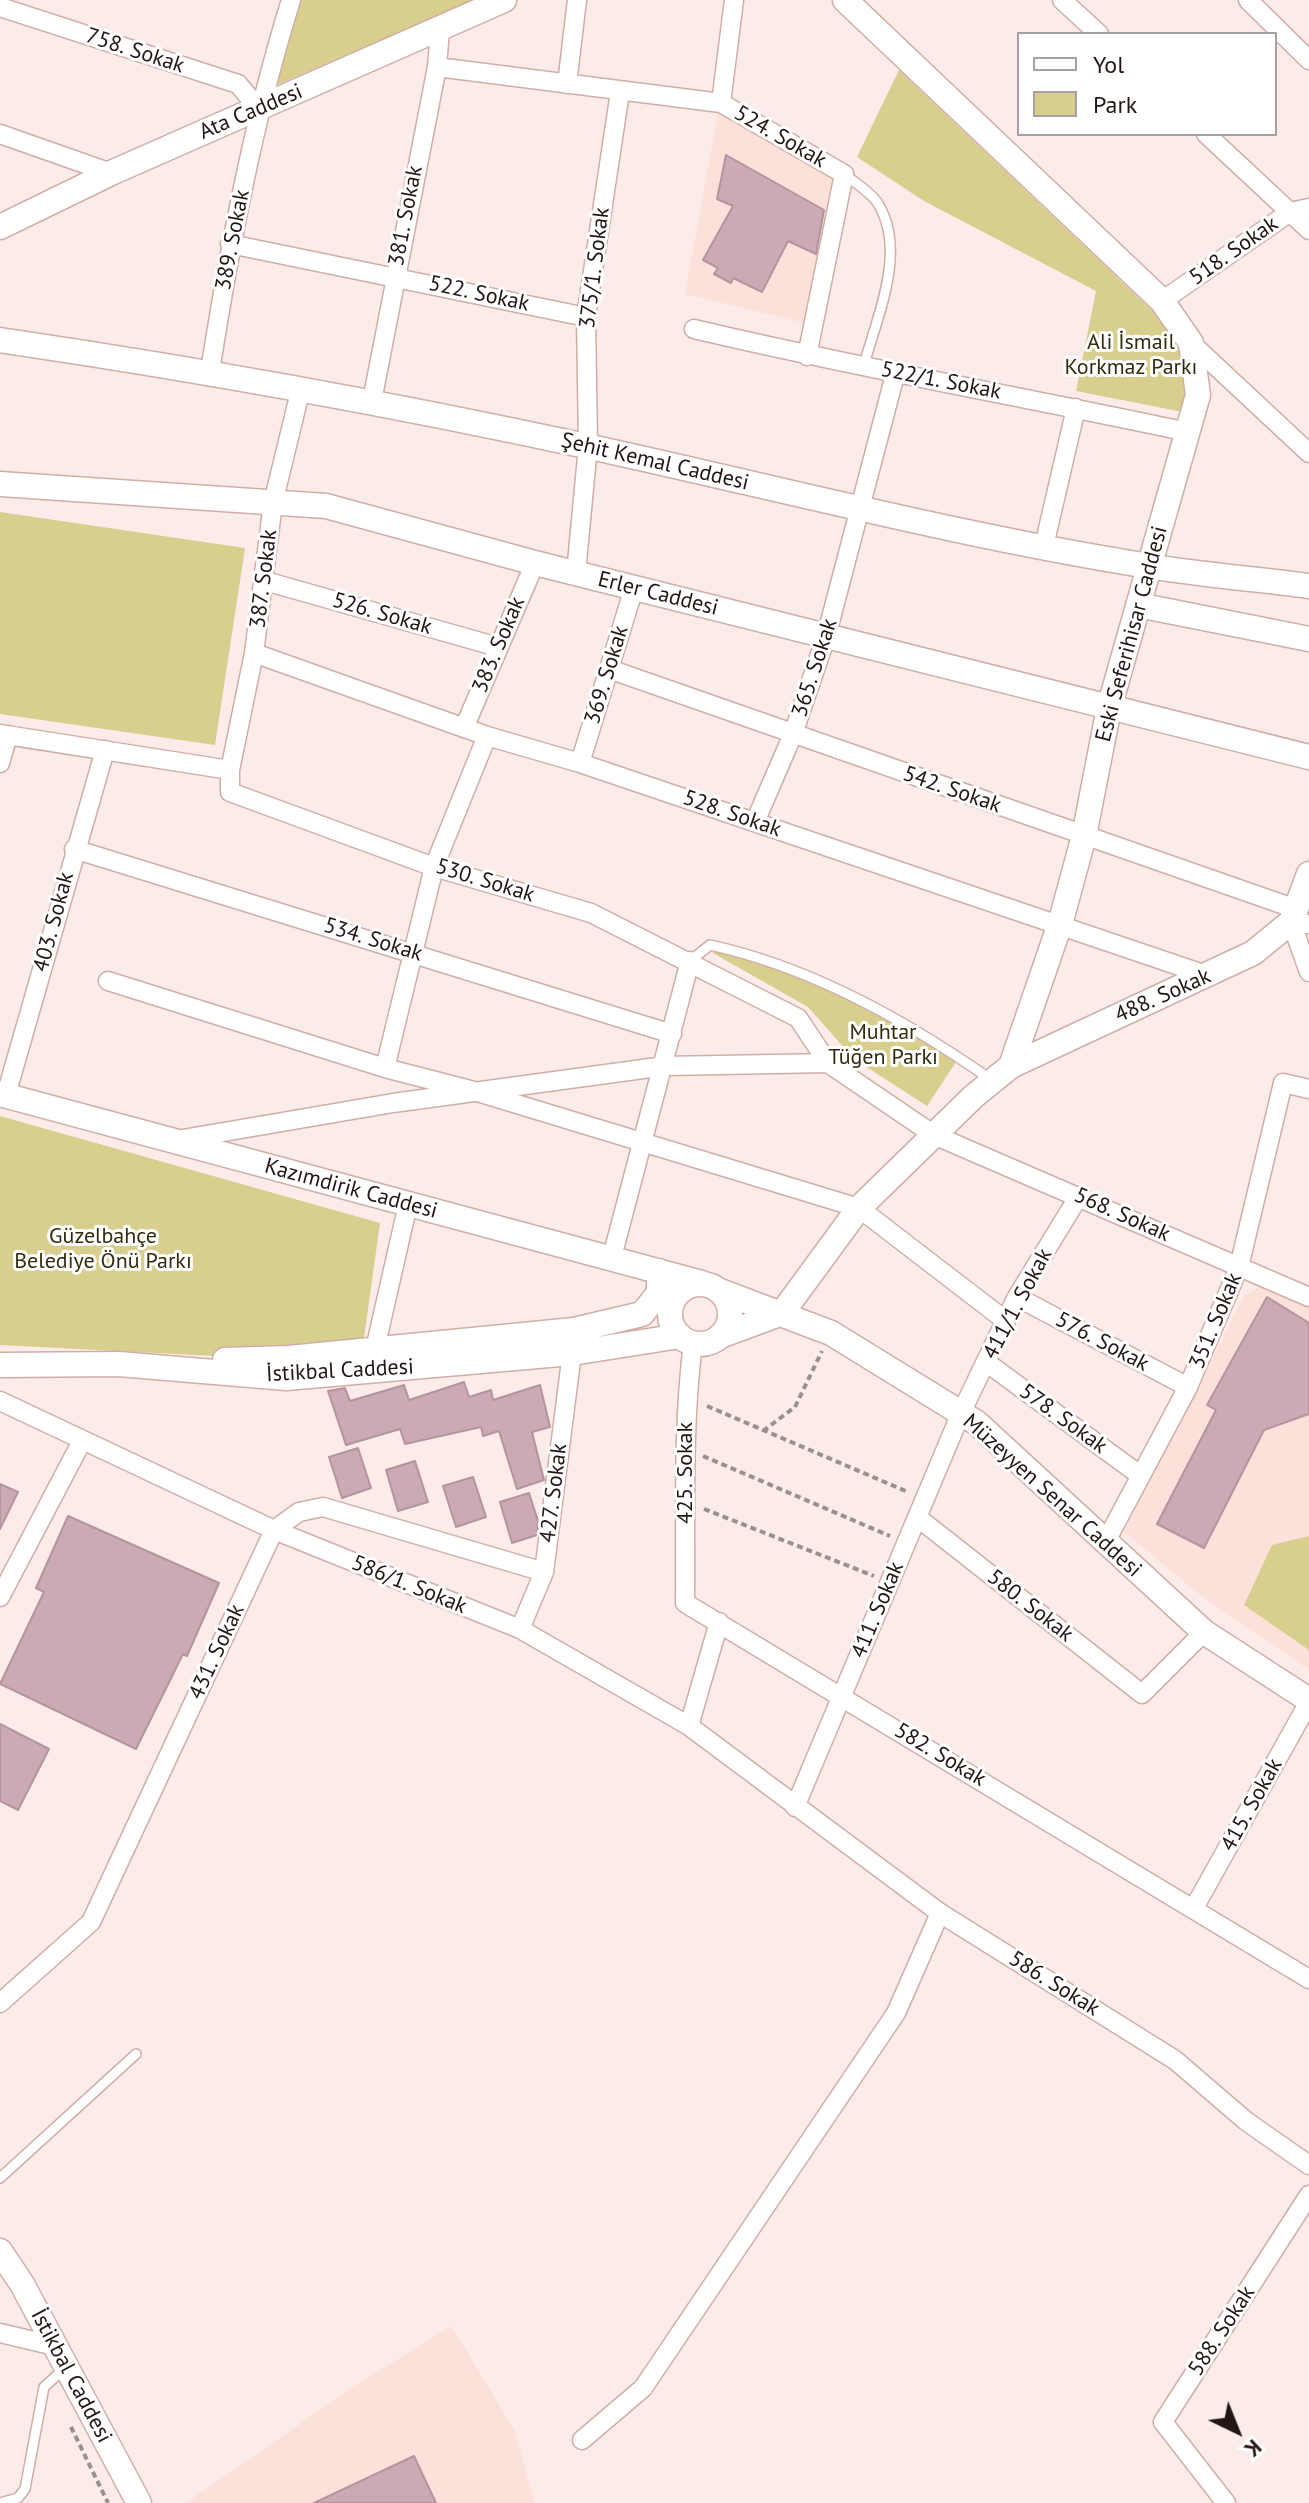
<!DOCTYPE html>
<meta charset="utf-8">
<style>
body{margin:0}
#map{position:relative;width:1309px;height:2503px;overflow:hidden;background:#fbece9;font-family:"PT Sans",sans-serif}
canvas{display:block}
.legend{position:absolute;left:1017px;top:32px;width:260px;height:104px;box-sizing:border-box;background:#fff;border:2px solid #a7a1a1;margin:0;padding:10px 14px;list-style:none;font-size:24px;color:#221513}
.legend li{display:flex;align-items:center;gap:16px;height:40px}
.legend b{width:40px;border:2px solid #a7a1a1}
.north{position:absolute;left:1197px;top:2391px;width:80px;height:80px;-webkit-text-stroke:6px #fff;paint-order:stroke;rotate:137deg;font-size:22px;font-weight:700;line-height:32px;text-align:center;color:#221513}
.north::after{content:'';display:block;margin:auto;width:28px;height:36px;background:#221513;clip-path:polygon(50% 0,100% 100%,50% 72%,0 100%)}
</style>
<div id="map">
<canvas width="1309" height="2503"></canvas>
<ul class="legend">
<li><b style="height:10px;background:#fff"></b>Yol</li>
<li><b style="height:22px;background:#d8ce8e"></b>Park</li>
</ul>
<div class="north">K</div>
</div>
<script>
const context = document.querySelector('canvas').getContext('2d');
context.lineJoin = 'round';
function fillPath(path, color) {
  context.fillStyle = color;
  context.fill(path, 'evenodd');
}
function strokePath(path, color, width, dash) {
  context.strokeStyle = color;
  context.lineWidth = width;
  context.lineCap = dash ? 'butt' : 'round';
  context.setLineDash(dash || []);
  context.stroke(path);
}
function write(font, color, halo, rows, align = 'center') {
  context.font = font + ' "PT Sans",sans-serif';
  context.lineWidth = 6;
  context.setLineDash([]);
  context.textBaseline = 'middle';
  context.strokeStyle = halo;
  context.fillStyle = color;
  for (const [text, x, y, turn = 0] of rows) {
    context.save();
    context.translate(x, y);
    context.rotate((+turn || 0) * Math.PI / 180);
    context.textAlign = isNaN(turn) ? turn : align;
    if (halo) context.strokeText(text, 0, 0);
    context.fillText(text, 0, 0);
    context.restore();
  }
}
const built = new Path2D(`
 M718,112L839,179L810,324L685,294Z
 M1268,1281L1309,1303V1670L1199,1594L1124,1532L1244,1296Z
 M451,2326L514,2429L535,2503H186L353,2387Z`);
const green = new Path2D(`
 M299,0H475L272,87Z
 M899,70L1160,318L1184,348L1188,413L1076,391L1096,291L924,201L857,157Z
 M0,512L245,548L215,745L0,714Z
 M714,949C802,973 881,1012 956,1062L927,1106L854,1059L808,1007L713,953Z
 M0,1116L380,1223L364,1338L214,1356L0,1345Z
 M1309,1536V1650L1244,1605L1272,1545Z`);
const building = new Path2D(`
 M726,155L824,210L816,254L788,241L762,292L733,278L731,283L714,274L718,268L703,260L733,206L717,199Z
 M1267,1297L1309,1323V1414L1264,1430L1204,1548L1157,1524L1216,1410L1207,1405Z
 M464,1382L469,1397L491,1390L493,1400L540,1385L550,1427L532,1432L544,1480L517,1489L499,1431L483,1436L481,1427L405,1444L400,1429L346,1445L328,1391L345,1388L350,1401L404,1385L409,1400Z
 M358,1448L371,1488L342,1498L329,1457Z
 M415,1461L428,1502L398,1511L386,1470Z
 M473,1477L486,1517L456,1527L443,1486Z
 M0,1484L18,1492L0,1529Z
 M529,1493L538,1521L537,1535L512,1543L500,1502Z
 M68,1516L219,1583L187,1656L183,1654L136,1749L0,1684L44,1592L36,1588Z
 M0,1724L49,1749L18,1810L0,1801Z
 M414,2456L436,2503H314Z`);
const path = new Path2D(`
 M707,1406L908,1492
 M763,1431L795,1407L822,1351
 M703,1456L890,1536
 M704,1509L874,1576
 M71,2427L108,2503`);
const lane = new Path2D(`
 M844,174C854,182 869,191 877,202C908,250 877,316 864,365
 M690,961L710,945C811,967 906,1020 990,1079
 M0,2178L136,2054
 M0,2503L18,2498L25,2489L44,2387L64,2369`);
const street = new Path2D(`
 M1062,0L1099,34
 M1248,0L1309,60
 M0,7L238,84L259,109
 M437,67L721,103L844,174L807,356
 M567,84L577,0
 M721,103L734,0
 M0,134L111,173
 M1206,134L1309,230
 M230,244L586,317
 M1162,301L1290,212L1309,208
 M694,329C858,368 1024,397 1188,432
 M1191,343L1309,453
 M210,371C230,245 253,122 291,0
 M372,401L437,67L440,30
 M1044,546L1076,408
 M576,573L588,446L586,317L620,92
 M265,581L498,647
 M254,653L487,736L580,763L1209,976
 M609,669L1296,909
 M464,728L535,563
 M0,734L230,770V792L434,867L591,913L798,1018L828,1063L934,1135L1309,1297
 M0,763L8,735
 M580,763L634,588
 M230,770L254,653L273,503L301,388
 M755,822L793,734L826,637L896,371
 M74,849L672,1034
 M1309,924L1291,922L1309,972
 M108,981L385,1068L474,1091L859,1208L1006,1321
 M385,1068L434,867L487,736
 M6,1095L105,750
 M177,1140L393,1103L665,1066L828,1063
 M612,1257L690,961
 M1017,1297L1188,1387
 M693,1343C682,1430 686,1516 685,1603L1309,1979
 M375,1349L408,1204
 M986,1362L1141,1476
 M0,1401L274,1530L520,1629L689,1726L940,1913L1175,2060L1246,2121L1309,2165
 M917,1517L1142,1694L1204,1632
 M1105,1543L1188,1387L1239,1267L1283,1083L1309,1089
 M0,1597L82,1441
 M520,1629L544,1572L572,1353
 M689,1726L719,1622
 M795,1807L961,1413L1017,1297L1079,1196
 M1194,1908L1309,1702
 M0,2003L91,1922L274,1530L299,1512L323,1507L544,1572
 M0,2333L55,2346
 M582,2440L643,2388L896,2013L940,1913
 M1226,2503L1163,2422L1309,2195`);
const secondary = new Path2D(`
 M0,227L111,173L504,0
 M0,340C197,369 392,404 586,446C774,487 960,536 1149,566C1202,575 1256,579 1309,586
 M0,484L326,506L535,563L1309,757
 M1138,605L1309,639
 M1011,1066L1253,953L1291,922L1309,874
 M0,1094L702,1283
 M670 1314a30 30 0 1 1 60 0a30 30 0 1 1-60 0Z
 M720,1291L831,1333L977,1423L1204,1632L1309,1700
 M782,1313L859,1208L974,1096L1011,1066L1060,924L1084,836L1109,708L1198,395L1191,343L1162,301L845,0
 M720,1336L782,1313
 M225,1360L289,1358L574,1330L642,1314L659,1293V1271
 M0,1365L119,1364L286,1378L572,1353L680,1336
 M0,2251L22,2284L139,2503`);
const streetNames = [
 ["758. Sokak",135,51,18],
 ["Ata Caddesi",251,112,-23],
 ["524. Sokak",780,137,30],
 ["381. Sokak",406,216,-79],
 ["389. Sokak",233,240,-79],
 ["518. Sokak",1234,251,-35],
 ["375/1. Sokak",595,268,-83],
 ["522. Sokak",479,294,12],
 ["522/1. Sokak",941,381,11],
 ["Şehit Kemal Caddesi",655,462,13],
 ["387. Sokak",264,579,-83],
 ["Erler Caddesi",658,594,14],
 ["526. Sokak",382,614,16],
 ["Eski Seferihisar Caddesi",1132,634,-75],
 ["383. Sokak",499,645,-67],
 ["365. Sokak",815,668,-72],
 ["369. Sokak",607,675,-73],
 ["542. Sokak",952,790,19],
 ["528. Sokak",732,814,19],
 ["530. Sokak",485,881,17],
 ["403. Sokak",54,922,-75],
 ["534. Sokak",373,940,17],
 ["488. Sokak",1163,996,-24],
 ["Kazımdirik Caddesi",351,1189,15],
 ["568. Sokak",1122,1215,24],
 ["411/1. Sokak",1018,1304,-62],
 ["351. Sokak",1216,1321,-67],
 ["576. Sokak",1102,1342,28],
 ["İstikbal Caddesi",340,1371,-3],
 ["578. Sokak",1063,1419,36],
 ["425. Sokak",686,1473,-90],
 ["427. Sokak",554,1493,-83],
 ["Müzeyyen Senar Caddesi",1052,1496,42],
 ["586/1. Sokak",409,1585,22],
 ["580. Sokak",1030,1606,38],
 ["411. Sokak",878,1610,-67],
 ["431. Sokak",217,1652,-65],
 ["582. Sokak",940,1755,31],
 ["415. Sokak",1252,1805,-61],
 ["586. Sokak",1054,1984,32],
 ["588. Sokak",1222,2331,-57],
 ["İstikbal Caddesi",71,2376,62]
];
const parkNames = [
 ["Ali İsmail",1131,343],
 ["Korkmaz Parkı",1131,368],
 ["Muhtar",883,1033],
 ["Tüğen Parkı",883,1058],
 ["Güzelbahçe",103,1237],
 ["Belediye Önü Parkı",103,1262]
];
fillPath(built, '#fce1db');
fillPath(green, '#d8ce8e');
fillPath(building, '#ccaab5');
strokePath(building, '#b5949e', 2);
strokePath(lane, '#d0aea6', 12);
strokePath(street, '#d0aea6', 21);
strokePath(secondary, '#d0aea6', 27);
strokePath(path, '#9d8f8c', 4, [6, 4]);
strokePath(lane, '#fff', 9);
strokePath(street, '#fff', 18);
strokePath(secondary, '#fff', 24);
write('22px', '#221513', '#fff', streetNames);
write('22px', '#312c0d', '#fff', parkNames);
</script>
